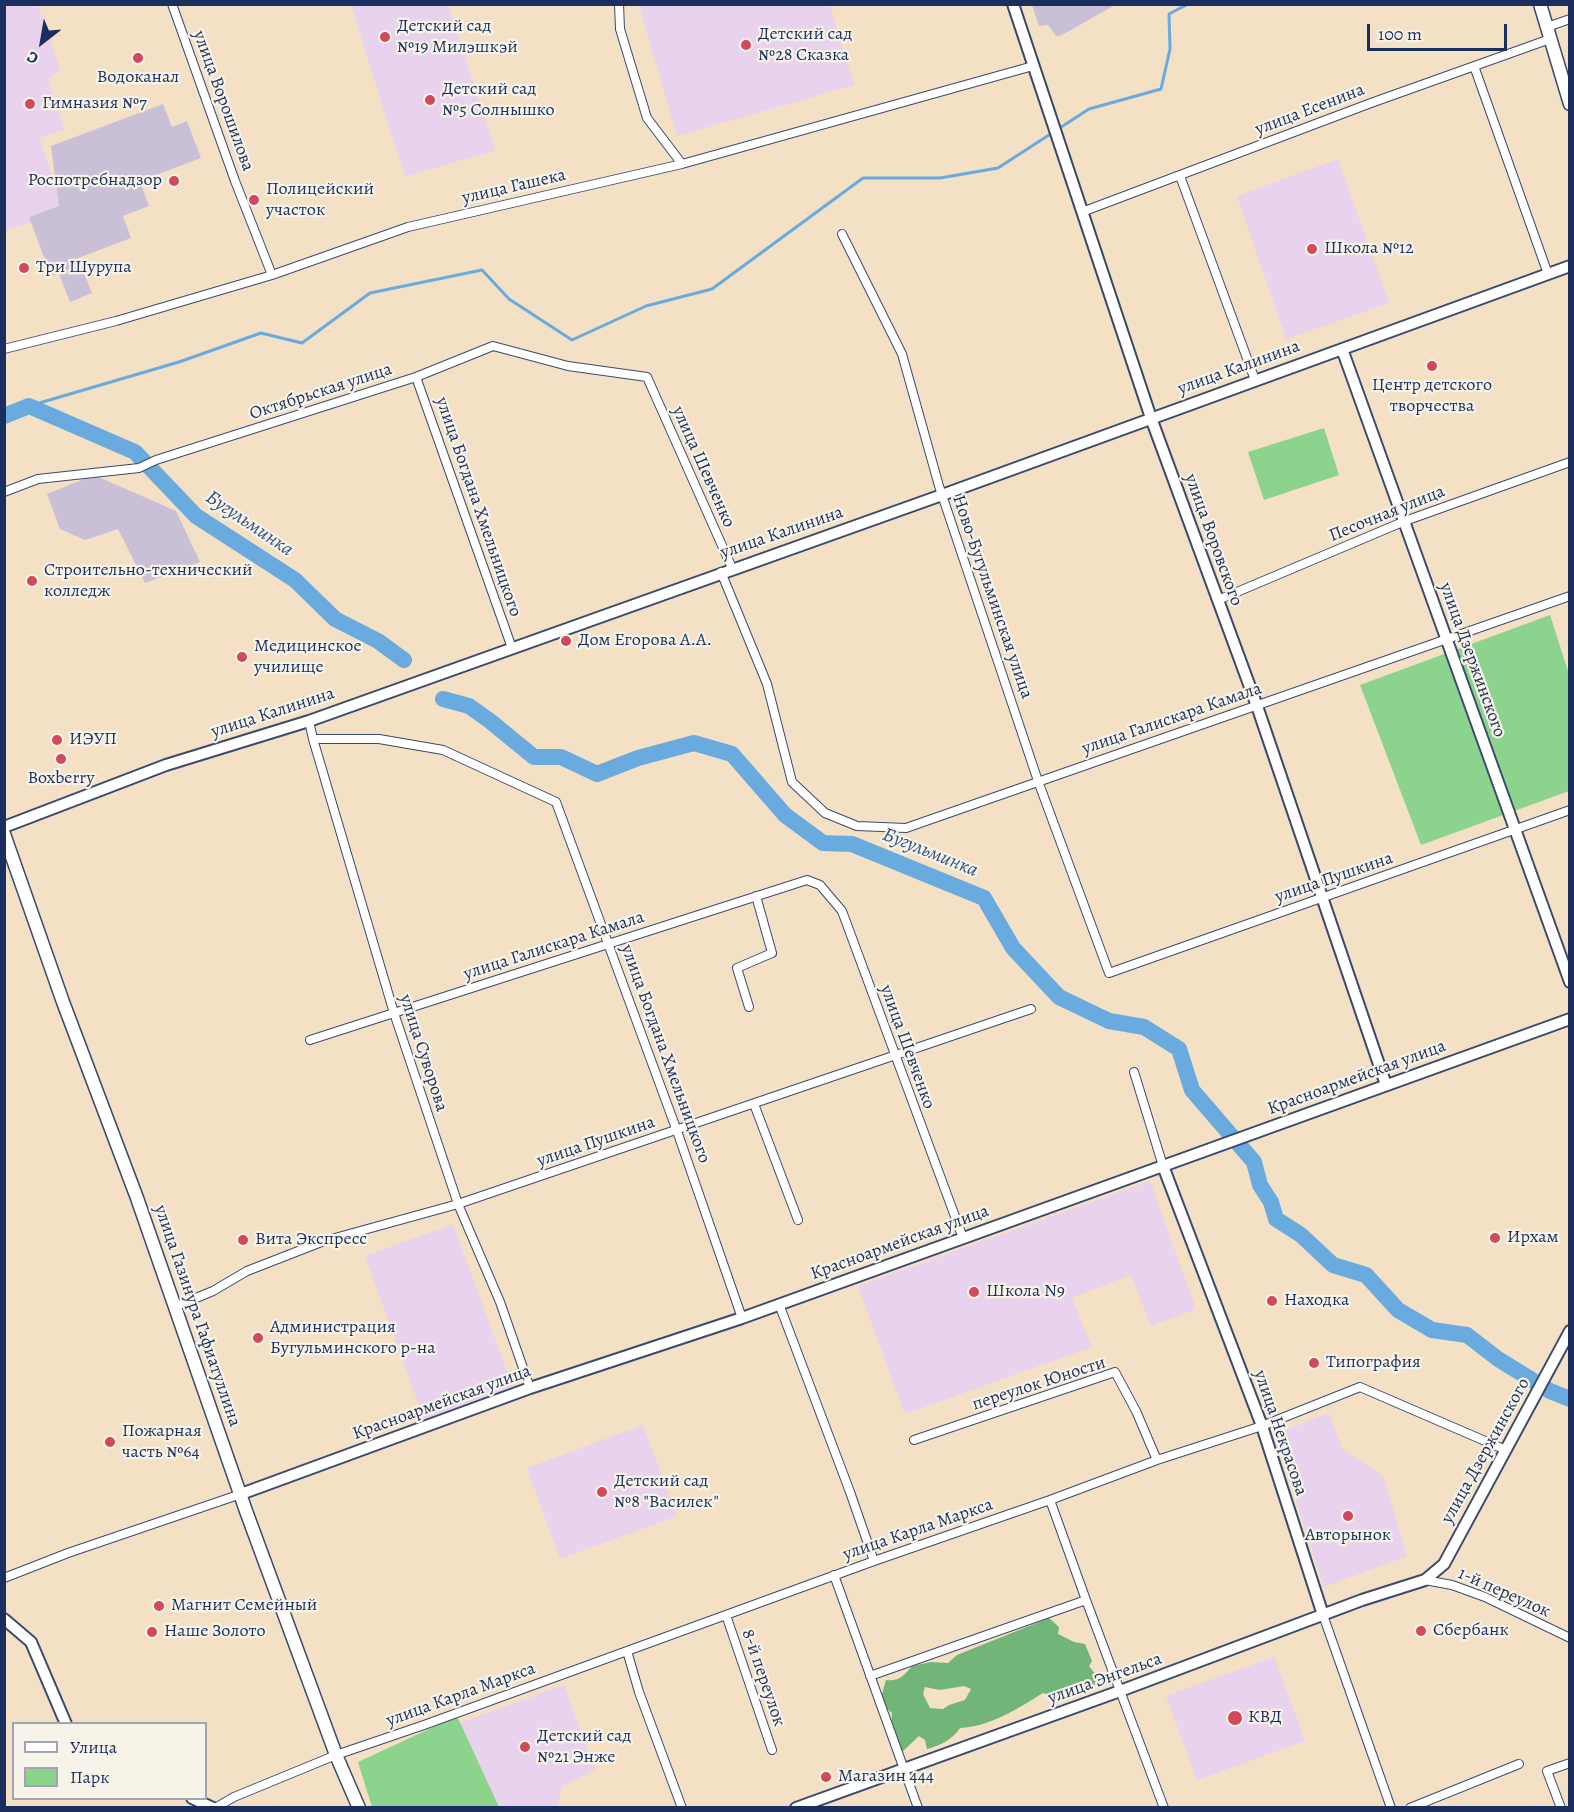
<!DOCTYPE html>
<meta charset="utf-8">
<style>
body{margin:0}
#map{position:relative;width:1574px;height:1812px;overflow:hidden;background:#f3e0c5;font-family:Alegreya,serif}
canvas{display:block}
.frame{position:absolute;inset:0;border:6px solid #1b2f5e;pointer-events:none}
.legend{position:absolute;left:12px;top:1722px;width:195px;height:78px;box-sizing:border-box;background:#f7f3e8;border:2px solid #9fa5b1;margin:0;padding:8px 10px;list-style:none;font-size:18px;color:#1b2f5e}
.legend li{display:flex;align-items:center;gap:12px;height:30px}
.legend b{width:30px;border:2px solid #9fa5b1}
.north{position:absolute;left:12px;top:12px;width:60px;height:60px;-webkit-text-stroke:4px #f7f3e8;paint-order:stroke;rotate:211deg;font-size:16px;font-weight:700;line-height:24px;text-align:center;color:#1b2f5e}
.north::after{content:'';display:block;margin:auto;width:21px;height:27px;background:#1b2f5e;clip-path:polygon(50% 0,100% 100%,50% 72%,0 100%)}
.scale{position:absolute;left:1367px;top:24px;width:140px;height:27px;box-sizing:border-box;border:3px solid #1b2f5e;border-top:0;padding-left:8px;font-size:18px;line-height:21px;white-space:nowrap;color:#1b2f5e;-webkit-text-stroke:4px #f7f3e8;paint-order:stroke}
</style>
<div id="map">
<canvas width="1574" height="1812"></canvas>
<div class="frame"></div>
<ul class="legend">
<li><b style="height:8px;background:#fff"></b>Улица</li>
<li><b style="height:16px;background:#8cd38d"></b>Парк</li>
</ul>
<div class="north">С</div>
<div class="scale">100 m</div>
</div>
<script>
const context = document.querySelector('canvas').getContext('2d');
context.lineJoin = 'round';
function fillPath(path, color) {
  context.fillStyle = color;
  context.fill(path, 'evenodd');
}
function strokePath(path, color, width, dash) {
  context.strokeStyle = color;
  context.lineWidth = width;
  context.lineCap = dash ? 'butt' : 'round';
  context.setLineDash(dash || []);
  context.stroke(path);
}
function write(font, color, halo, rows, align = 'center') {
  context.font = font + ' Alegreya,serif';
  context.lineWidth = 4.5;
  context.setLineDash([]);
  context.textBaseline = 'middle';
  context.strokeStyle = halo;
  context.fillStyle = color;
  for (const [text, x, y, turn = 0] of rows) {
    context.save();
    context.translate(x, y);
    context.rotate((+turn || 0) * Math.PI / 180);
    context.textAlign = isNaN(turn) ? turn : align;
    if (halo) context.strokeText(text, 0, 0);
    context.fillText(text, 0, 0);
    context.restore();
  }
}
const built = new Path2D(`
 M4,5H38L60,69L48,80L65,129L39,138L64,211L5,231Z
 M351,5H448L495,150L405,177Z
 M639,5H830L854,85L677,136Z
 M1338,159L1389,303L1286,339L1237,196Z
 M1150,1181L1196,1309L1151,1326L1131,1275L1072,1298L1092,1347L905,1414L858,1286Z
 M453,1224L514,1390L425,1422L365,1256Z
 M1329,1413L1343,1450L1383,1476L1407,1556L1324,1587L1275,1434Z
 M643,1425L677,1516L560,1559L527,1468Z
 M1274,1657L1305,1741L1197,1780L1166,1696Z
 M564,1685L595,1770L562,1786L557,1807H485L454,1725Z`);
const industrial = new Path2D(`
 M1032,5V4L1115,5L1060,36H1056L1048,25L1039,26Z
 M163,104L172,127L187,121L201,158L140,181L149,206L123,216L131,238L78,258L92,293L70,302L59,274L51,276L29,217L59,206L51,146Z
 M94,475L176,511L200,562L145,583L118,529L85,540L60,529L47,494Z`);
const green = new Path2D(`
 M1324,428L1339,475L1264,500L1248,452Z
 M1550,615L1569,674V791L1421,845L1360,685Z
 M457,1716L499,1807H372L358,1762Z`);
const forest = new Path2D(`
 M1049,1618L1059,1627L1058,1634L1074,1642L1085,1644L1092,1661L1089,1666L1100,1680L1092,1688L1084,1683L1075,1685L1068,1695L1055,1702L1050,1695L1043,1693C1019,1708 989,1727 960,1728C952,1740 941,1745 927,1749L925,1740L919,1736L900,1754L890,1746L892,1713L880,1703L879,1697L882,1694L886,1680C898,1682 905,1675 912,1666L931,1662L948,1663L957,1655ZM964,1686L971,1689L965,1700L949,1705L943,1709L930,1708L923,1694L925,1687L940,1690Z`);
const stream = new Path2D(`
 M29,406L179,362L261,333L302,343L370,293L482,270L509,299L572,340L646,306L712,289L863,178H940L998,168L1089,109L1161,89L1170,49L1169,14L1188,4`);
const river = new Path2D(`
 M4,416L29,406L135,452L196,516L295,580L335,619L378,641L404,660
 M443,699L469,706L490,721L534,757H561L597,774L638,758L694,743L732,754L785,815L823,843L852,844L984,898L1013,948L1059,997L1109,1021L1144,1027L1179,1049L1192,1090L1254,1162L1260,1185L1271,1202L1276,1219L1301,1235L1333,1265L1366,1275L1398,1310L1432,1330L1467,1335L1498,1359L1550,1391L1570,1399`);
const street = new Path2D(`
 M172,4L235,181L272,275
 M619,4L620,29L647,118L682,164
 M1547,27L1570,19
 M1474,66L1548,274
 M1180,176L1255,380
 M1082,212L1371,103L1550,39
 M842,234L902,354L939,486L1038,781L1109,973L1570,810
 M4,349L116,321L272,275L408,227L682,164L1033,66
 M416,377L512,648
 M4,492L38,479L139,468L156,460L416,377L493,346L568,366L647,377L732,568
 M721,572L767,684L792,782L825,813L857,826L906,828L1570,596
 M1218,600L1405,521L1570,462
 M309,721L313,739L394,1013L458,1204L500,1302L530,1388
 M313,739H379L443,750L556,802L677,1131L742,1318
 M749,1007L737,968L772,953L756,896
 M310,1040L807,880L820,885L842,911L963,1238
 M1134,1072L1163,1166
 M754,1104L798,1220
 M779,1304L850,1492L874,1561
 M174,1307L213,1291L247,1271L324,1241L458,1204L1031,1009
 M914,1440L1115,1372L1136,1411L1157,1460
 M1050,1500L1086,1600L1164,1808
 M834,1575L918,1808
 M4,1578L68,1553L241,1494
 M1425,1580L1452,1585L1485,1597L1570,1638
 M726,1615L772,1750
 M1323,1615L1391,1808
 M627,1651L639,1692L682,1808
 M870,1676L1086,1600
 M215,1808L234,1797L336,1755L424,1725L874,1561L1050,1500L1157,1460L1262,1426L1360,1387L1506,1450
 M1410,1808L1519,1764
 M1561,1808L1547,1771L1570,1763`);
const secondary = new Path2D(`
 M1013,4L1151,418L1257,706L1386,1085
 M1342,349L1570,982
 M4,827L166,765L309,721L942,495L1570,266
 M1163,1166L1262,1426L1323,1615
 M241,1494L530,1388L742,1318L1570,1019
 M4,1619L31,1642L66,1724
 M192,1798L213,1808
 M796,1808L1120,1691L1362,1600L1425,1580L1444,1564L1570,1331`);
const primary = new Path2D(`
 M1540,4L1570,104
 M4,834L63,1002L137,1198L246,1511L336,1755L359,1808`);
const markers = [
 [385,37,6,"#d1495b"],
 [746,45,6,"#d1495b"],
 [138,58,6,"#d1495b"],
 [430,100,6,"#d1495b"],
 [30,104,6,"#d1495b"],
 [174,181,6,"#d1495b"],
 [254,200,6,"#d1495b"],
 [1312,249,6,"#d1495b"],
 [24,268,6,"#d1495b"],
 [1432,366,6,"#d1495b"],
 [32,581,6,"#d1495b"],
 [566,641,6,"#d1495b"],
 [242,657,6,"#d1495b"],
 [57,740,6,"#d1495b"],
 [61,759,6,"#d1495b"],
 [1495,1238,6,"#d1495b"],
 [243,1240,6,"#d1495b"],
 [974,1292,6,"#d1495b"],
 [1272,1301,6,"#d1495b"],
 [258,1338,6,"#d1495b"],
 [1314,1363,6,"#d1495b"],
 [110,1442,6,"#d1495b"],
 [602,1492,6,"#d1495b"],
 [1348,1516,6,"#d1495b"],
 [159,1606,6,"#d1495b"],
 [1421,1631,6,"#d1495b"],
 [152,1632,6,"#d1495b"],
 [1235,1718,8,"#d1495b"],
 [525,1747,6,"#d1495b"],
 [826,1777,6,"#d1495b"]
];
const poiNames = [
 ["Детский сад",397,27],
 ["№19 Милэшкэй",397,48],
 ["Детский сад",758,35],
 ["№28 Сказка",758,56],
 ["Водоканал",138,78,"center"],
 ["Детский сад",442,90],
 ["№5 Солнышко",442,111],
 ["Гимназия №7",42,104],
 ["Роспотребнадзор",162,181,"right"],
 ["Полицейский",266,190],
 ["участок",266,211],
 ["Школа №12",1324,249],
 ["Три Шурупа",36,268],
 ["Центр детского",1432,386,"center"],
 ["творчества",1432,407,"center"],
 ["Строительно-технический",44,571],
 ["колледж",44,592],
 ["Дом Егорова А.А.",578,641],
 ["Медицинское",254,647],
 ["училище",254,668],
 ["ИЭУП",69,740],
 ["Boxberry",61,779,"center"],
 ["Ирхам",1507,1238],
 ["Вита Экспресс",255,1240],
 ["Школа N9",986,1292],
 ["Находка",1284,1301],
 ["Администрация",270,1328],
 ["Бугульминского р-на",270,1349],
 ["Типография",1326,1363],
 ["Пожарная",122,1432],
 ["часть №64",122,1453],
 ["Детский сад",614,1482],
 ["№8 \"Василек\"",614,1503],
 ["Авторынок",1348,1536,"center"],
 ["Магнит Семейный",171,1606],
 ["Сбербанк",1433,1631],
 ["Наше Золото",164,1632],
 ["КВД",1248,1718],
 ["Детский сад",537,1737],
 ["№21 Энже",537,1758],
 ["Магазин 444",838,1777]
];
const streetNames = [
 ["улица Ворошилова",223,101,70],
 ["улица Есенина",1310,110,-21],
 ["улица Гашека",514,187,-13],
 ["улица Калинина",1239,368,-20],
 ["Октябрьская улица",321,392,-18],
 ["улица Шевченко",703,467,66],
 ["улица Богдана Хмельницкого",478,507,71],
 ["Песочная улица",1387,514,-22],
 ["улица Калинина",782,533,-19],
 ["улица Воровского",1213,540,70],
 ["Ново-Бугульминская улица",992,597,71],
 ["улица Дзержинского",1472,660,70],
 ["улица Калинина",273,713,-18],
 ["улица Галискара Камала",1172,719,-19],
 ["улица Пушкина",1334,878,-19],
 ["улица Галискара Камала",554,946,-18],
 ["улица Шевченко",907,1047,70],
 ["улица Суворова",423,1053,72],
 ["улица Богдана Хмельницкого",665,1054,70],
 ["Красноармейская улица",1357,1078,-20],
 ["улица Пушкина",596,1142,-19],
 ["Красноармейская улица",900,1243,-20],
 ["улица Газинура Гафиатуллина",197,1316,71],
 ["переулок Юности",1039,1384,-18],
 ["Красноармейская улица",442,1403,-20],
 ["улица Некрасова",1280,1433,71],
 ["улица Дзержинского",1486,1451,-61],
 ["улица Карла Маркса",918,1530,-19],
 ["1-й переулок",1504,1593,24],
 ["8-й переулок",763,1678,71],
 ["улица Энгельса",1105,1679,-20],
 ["улица Карла Маркса",461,1695,-20]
];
const waterNames = [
 ["Бугульминка",249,524,34],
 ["Бугульминка",930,853,22]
];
fillPath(built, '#e9d2ed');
fillPath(industrial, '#c9bfd7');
fillPath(green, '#8cd38d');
fillPath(forest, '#71b578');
strokePath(stream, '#69abde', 3);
strokePath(river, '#69abde', 16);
strokePath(street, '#3b4a6d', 10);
strokePath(secondary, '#3b4a6d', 14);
strokePath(primary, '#3b4a6d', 15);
strokePath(street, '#fff', 8);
strokePath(secondary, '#fff', 10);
strokePath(primary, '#fff', 12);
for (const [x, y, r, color] of markers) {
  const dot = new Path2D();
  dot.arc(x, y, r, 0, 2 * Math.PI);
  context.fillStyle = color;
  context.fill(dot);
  strokePath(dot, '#f7f3e8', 2);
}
write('18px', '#1b2f5e', '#f7f3e8', poiNames, 'left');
write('18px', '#1b2f5e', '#f7f3e8', streetNames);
write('italic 20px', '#325484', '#f7f3e8', waterNames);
</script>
